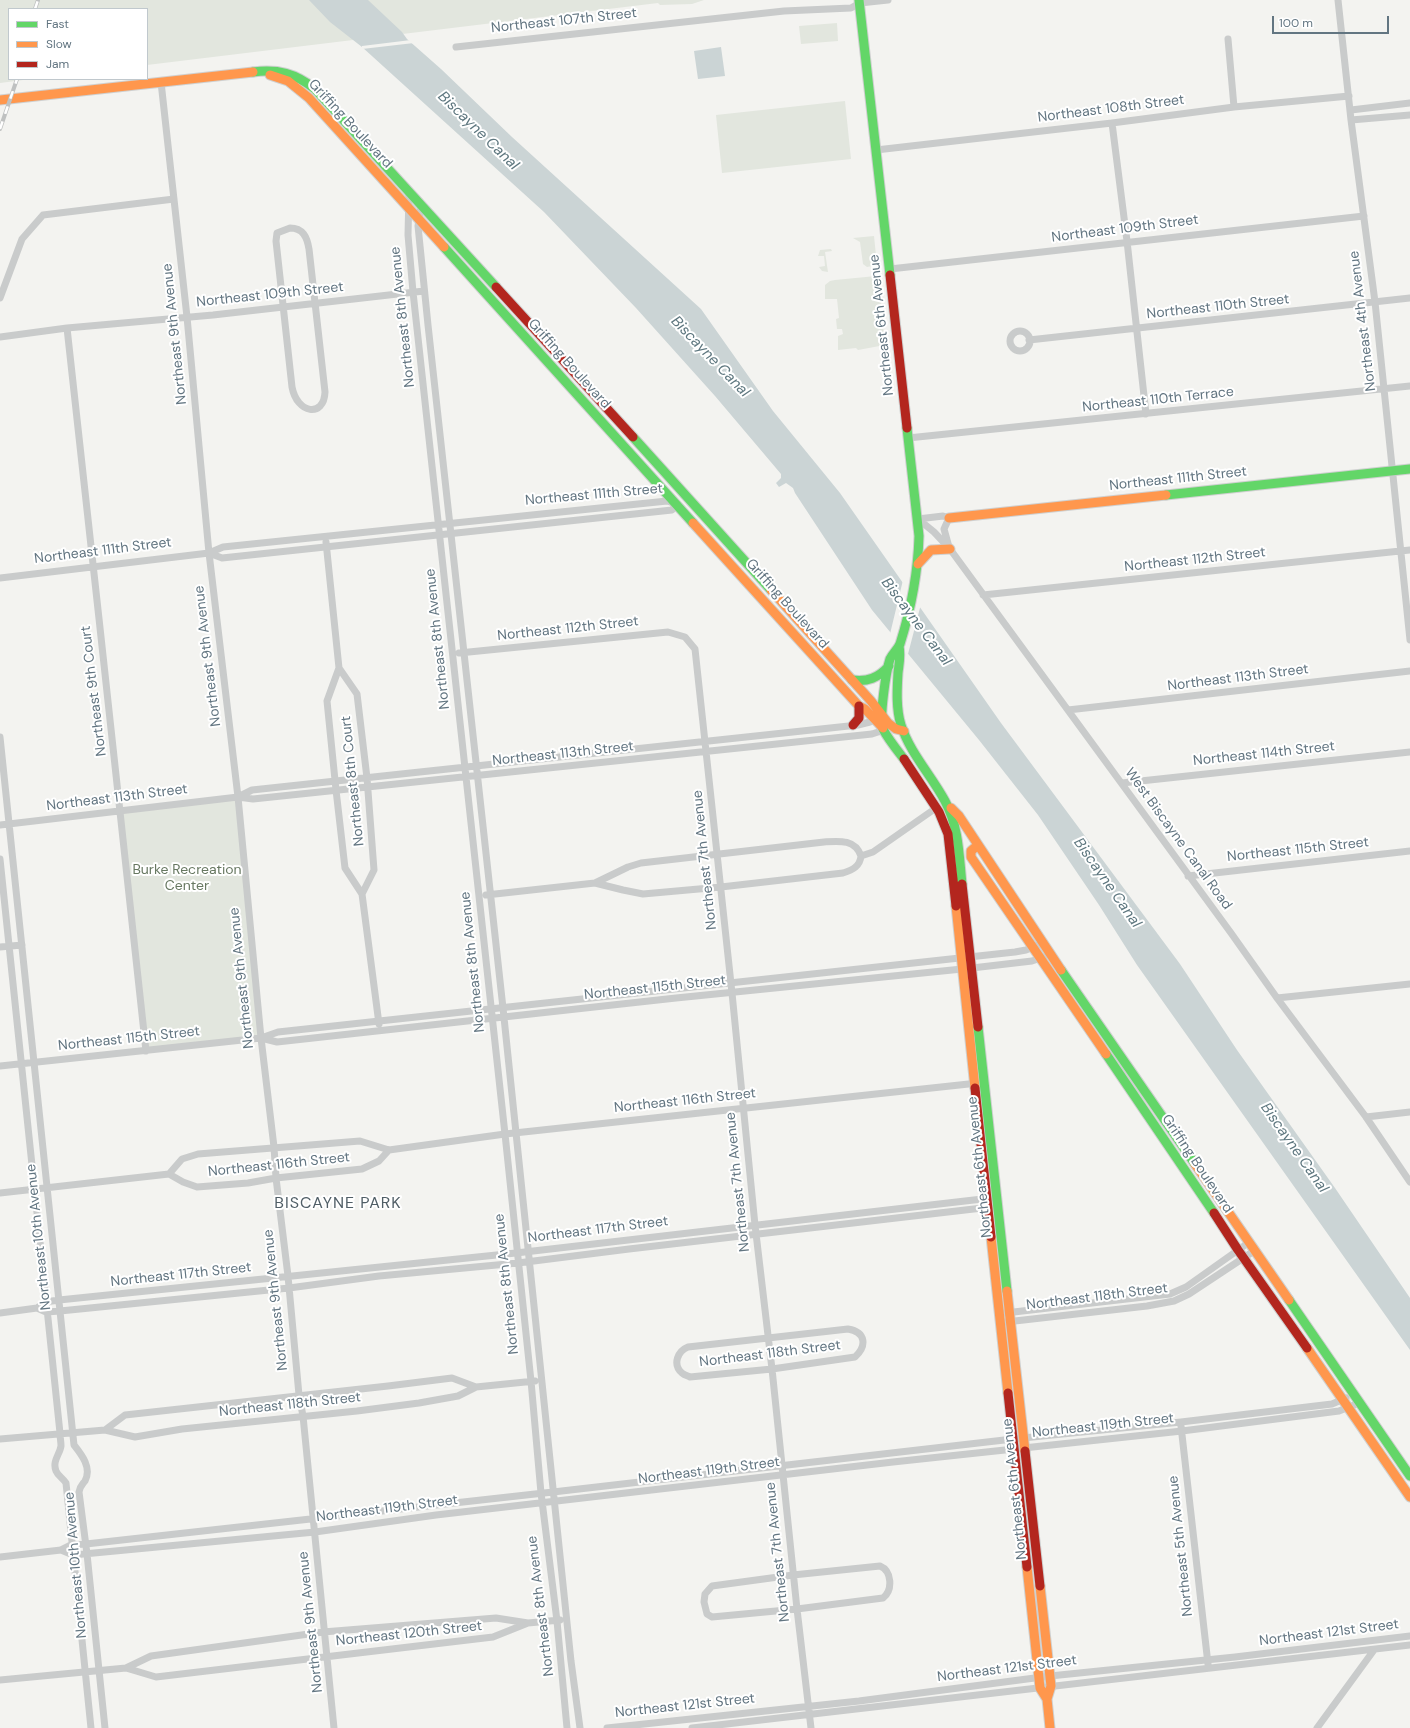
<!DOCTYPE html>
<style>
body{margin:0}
#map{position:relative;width:1410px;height:1728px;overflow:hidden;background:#f3f3f0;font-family:"DM Sans",sans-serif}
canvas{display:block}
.legend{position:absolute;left:8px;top:8px;width:140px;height:72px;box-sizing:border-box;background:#fff;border:1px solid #c0c8cd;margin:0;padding:5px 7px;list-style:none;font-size:12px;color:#627581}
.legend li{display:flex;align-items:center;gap:8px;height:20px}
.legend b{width:20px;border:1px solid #c0c8cd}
.scale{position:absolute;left:1272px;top:16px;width:117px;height:18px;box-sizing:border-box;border:2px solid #627581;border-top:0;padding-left:5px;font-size:12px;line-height:14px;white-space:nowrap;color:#627581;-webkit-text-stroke:3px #fff;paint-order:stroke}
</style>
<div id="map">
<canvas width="1410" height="1728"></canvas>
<ul class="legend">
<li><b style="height:5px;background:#63d668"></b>Fast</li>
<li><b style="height:5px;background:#ff974d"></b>Slow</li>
<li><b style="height:5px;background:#b3261e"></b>Jam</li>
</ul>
<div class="scale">100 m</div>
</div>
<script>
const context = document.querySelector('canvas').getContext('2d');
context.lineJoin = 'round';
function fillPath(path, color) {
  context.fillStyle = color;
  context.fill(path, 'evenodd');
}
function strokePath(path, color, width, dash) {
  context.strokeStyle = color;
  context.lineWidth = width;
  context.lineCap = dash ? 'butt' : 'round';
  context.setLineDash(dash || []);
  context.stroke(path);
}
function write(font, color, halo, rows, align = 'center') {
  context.font = font + ' "DM Sans",sans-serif';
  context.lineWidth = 4;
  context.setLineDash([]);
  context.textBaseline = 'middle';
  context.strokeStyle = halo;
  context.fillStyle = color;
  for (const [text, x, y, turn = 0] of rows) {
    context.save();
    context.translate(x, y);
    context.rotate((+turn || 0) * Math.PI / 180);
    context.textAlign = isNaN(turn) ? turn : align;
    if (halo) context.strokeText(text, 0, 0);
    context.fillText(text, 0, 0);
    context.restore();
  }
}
const green = new Path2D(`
 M0,0H704L692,4L660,5L658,3L147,65V9H9V79H31L0,83Z
 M837,23L838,41L801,44L799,26Z
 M845,101L851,159L722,173L716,115Z
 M874,236L877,265L867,267L863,264L860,242L853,238Z
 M831,249L832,251L825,252L828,272L822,271L819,267L825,266L824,256H818L820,250Z
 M876,276H878L885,345L858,350L856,348L838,350V336L843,334L842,329H837L836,319L839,318L837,299H825V285L830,281L835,280Z
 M238,797L261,1038L146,1051L121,810Z`);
const water = new Path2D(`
 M309,0H368L402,32L407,39L441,69L512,137L701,309L773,411L840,493L1001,723L1180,964L1237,1050L1335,1188L1410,1298V1350L1137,965L1099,905L1038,815L979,740L872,610L795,493L793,488L786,483L779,487L776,483L781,478V474L715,396L636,308L544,212L362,47L330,22Z
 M721,47L725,76L698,79L694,51Z`);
const pier = new Path2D(`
 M411,40L414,43L362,49V46Z
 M903,580L921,604L908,654L890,634Z`);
const street = new Path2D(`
 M1338,0L1351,120L1375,302L1410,640
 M1228,39L1234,107
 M456,47L784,11L851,8L860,3L888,0
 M161,82L187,317L209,553L238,797L261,1038L274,1147L276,1178L288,1276L299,1395L303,1416L334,1728
 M1351,110L1410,103
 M1351,120L1410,115
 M1112,123L1127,241L1146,414
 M876,150L1112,123L1234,107L1349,96
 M409,192L408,235L413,292L505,1134L531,1381L541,1493L557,1621L567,1728
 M421,206L418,226L428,325L503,1008L571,1661L580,1728
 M290,228C303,228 307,237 309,249L325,392C324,418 297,414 292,387L276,241L277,233Z
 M890,269L1364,216
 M0,298L22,239L43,215L174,199
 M67,328C93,569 121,810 146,1051
 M1010 341a10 10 0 1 1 20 0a10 10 0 1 1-20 0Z
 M0,337L67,328L213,315L424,291
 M1029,340L1410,298
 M908,438L1410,386
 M918,519L934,532L950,549L1231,933L1277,998L1366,1117L1410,1182
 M918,519L943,516L949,518L944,529L949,547
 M326,542L339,668L327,701L336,790L345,868L362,894L379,1024
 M0,578L209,553L223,547L667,501L677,504L672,510L222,558L209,553
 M983,595L1410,550
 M459,653L668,632L685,637L695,649L732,993L755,1225L772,1369L797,1609L811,1728
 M339,668L357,694L367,778L374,870L362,894
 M1068,710L1410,671
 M0,737L74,1445C82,1455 92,1468 85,1481C82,1485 80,1486 79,1492L87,1554L105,1728
 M1122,783L1410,752
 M238,797L252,790L858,725L870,722L879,718
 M0,825L238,797L253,799L872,734L878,732L886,725
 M861,856L873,852L936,808
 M0,859L60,1433C60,1437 61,1442 61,1446C60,1454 52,1461 56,1471C58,1476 63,1478 66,1483L91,1728
 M1188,876L1410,851
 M486,895L595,883L628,867L641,863L824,842C839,841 855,839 861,856C860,866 853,870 843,873L721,887L643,894L623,890L595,883
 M0,947L22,945
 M1277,998L1410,984
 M261,1038L277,1042L676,998L972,968L1032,961L1044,957
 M0,1066L261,1038L278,1032L1015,952L1026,950L1043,943
 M1366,1117L1410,1112
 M169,1174L182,1159L198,1154L360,1141L389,1150L505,1134L978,1083
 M0,1193L169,1174L183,1182L197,1187L248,1183L276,1178L362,1169L379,1161L389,1150
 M37,1308L45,1302L59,1300L516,1253L991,1198
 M0,1313L37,1308L46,1312L60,1311L289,1288L379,1276L518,1263L629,1249L991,1207
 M1005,1313L1170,1294L1186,1287L1248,1243
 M1006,1322L1147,1306L1174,1301L1189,1294L1254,1251
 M848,1329C866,1332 867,1346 855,1357L772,1369L690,1377C688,1376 684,1375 682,1373C672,1364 678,1351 688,1347Z
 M1181,1426L1208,1664
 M105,1430L125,1415L388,1386L452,1378L476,1387
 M0,1439L105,1430L135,1437L182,1429L357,1411L419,1403L458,1396L476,1387L535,1381
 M61,1550L73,1555L315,1532L436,1515L893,1462L1182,1431L1339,1411L1359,1403
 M0,1557L61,1550L71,1545L86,1544L553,1492L1013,1439L1181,1422L1332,1404L1346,1398
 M880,1566C892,1571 893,1590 883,1598L797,1609L712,1617L707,1614L704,1602L705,1594L712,1586L793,1575Z
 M126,1668L151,1656L323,1632L496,1618L528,1623L560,1620
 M0,1680L126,1668L156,1677L493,1637L528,1623
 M607,1728L859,1701L1050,1676L1235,1657L1410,1636
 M692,1728L1410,1645
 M1317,1728L1374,1650`);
const fast = new Path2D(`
 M859,0L890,275
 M253,72C278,69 295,73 315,89L496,287
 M444,247L693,523
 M633,437L771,590
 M1166,495L1410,469
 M899,646C901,656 899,664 898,673C897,690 896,709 901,725C910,753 931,775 945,801C959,827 959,856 962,884
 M852,680C868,682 878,678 889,666
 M904,759C897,750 888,739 883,729C879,718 886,671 890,659C893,653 898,649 900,644C911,609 918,572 919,536L907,428
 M1061,970L1195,1164
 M978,1027L1007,1291
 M1106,1054L1214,1213
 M1289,1300L1410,1476`);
const slow = new Path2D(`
 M270,75L288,81L309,98L444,247
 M0,100L253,72
 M949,518L1166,495
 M693,523L859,706L865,709L883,728
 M918,564L931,550L950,549
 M771,590L871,701L888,723L896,729L904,731
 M951,808L959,816L1061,970
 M978,845L971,851V857L1106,1054
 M956,906L975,1088
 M1195,1164L1289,1300
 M991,1237L1008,1393
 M1007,1291L1025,1451
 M1307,1348L1410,1497
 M1027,1567L1040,1688L1047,1699
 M1040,1586L1051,1686L1047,1699L1050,1728`);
const jam = new Path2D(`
 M890,275L907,428
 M496,287L633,437
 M853,725L859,718V706
 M904,759L939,812L948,834L956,906
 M962,884L978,1027
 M975,1088L991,1237
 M1214,1213L1238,1250L1307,1348
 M1008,1393L1027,1567
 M1025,1451L1040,1586`);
const rail = new Path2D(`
 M35,9L38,0
 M0,129L17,79`);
const streetNames = [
 ["Northeast 107th Street",564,21,-6],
 ["Northeast 108th Street",1111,109,-7],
 ["Griffing Boulevard",350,124,47],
 ["Northeast 109th Street",1125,229,-7],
 ["Northeast 109th Street",270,295,-6],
 ["Northeast 110th Street",1218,307,-6],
 ["Northeast 8th Avenue",403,317,-96],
 ["Northeast 4th Avenue",1363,321,-97],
 ["Northeast 6th Avenue",882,325,-96],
 ["Northeast 9th Avenue",175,334,-96],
 ["Griffing Boulevard",569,364,48],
 ["Northeast 110th Terrace",1158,400,-6],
 ["Northeast 111th Street",1178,479,-6],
 ["Northeast 111th Street",594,495,-5],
 ["Northeast 111th Street",103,551,-7],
 ["Northeast 112th Street",1195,560,-6],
 ["Griffing Boulevard",787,604,48],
 ["Northeast 112th Street",568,629,-6],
 ["Northeast 8th Avenue",438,639,-96],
 ["Northeast 9th Avenue",208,656,-97],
 ["Northeast 113th Street",1238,678,-7],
 ["Northeast 9th Court",94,691,-97],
 ["Northeast 113th Street",563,754,-6],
 ["Northeast 114th Street",1264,754,-6],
 ["Northeast 8th Court",353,781,-96],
 ["Northeast 113th Street",117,798,-7],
 ["West Biscayne Canal Road",1178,839,54],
 ["Northeast 115th Street",1298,850,-6],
 ["Northeast 7th Avenue",705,860,-96],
 ["Northeast 8th Avenue",473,962,-96],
 ["Northeast 9th Avenue",242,978,-96],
 ["Northeast 115th Street",655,988,-6],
 ["Northeast 115th Street",129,1039,-6],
 ["Northeast 116th Street",685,1101,-6],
 ["Griffing Boulevard",1197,1164,56],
 ["Northeast 116th Street",279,1165,-6],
 ["Northeast 6th Avenue",980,1167,-96],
 ["Northeast 7th Avenue",738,1182,-96],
 ["Northeast 117th Street",598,1230,-7],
 ["Northeast 10th Avenue",39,1237,-96],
 ["Northeast 117th Street",181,1275,-6],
 ["Northeast 8th Avenue",507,1284,-96],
 ["Northeast 118th Street",1097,1297,-7],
 ["Northeast 9th Avenue",276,1300,-96],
 ["Northeast 118th Street",770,1354,-7],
 ["Northeast 118th Street",290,1405,-6],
 ["Northeast 119th Street",1103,1426,-6],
 ["Northeast 119th Street",709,1471,-7],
 ["Northeast 6th Avenue",1015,1489,-96],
 ["Northeast 119th Street",387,1509,-7],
 ["Northeast 5th Avenue",1181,1546,-96],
 ["Northeast 7th Avenue",778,1552,-96],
 ["Northeast 10th Avenue",76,1565,-95],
 ["Northeast 8th Avenue",541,1606,-97],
 ["Northeast 9th Avenue",311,1622,-96],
 ["Northeast 121st Street",1329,1633,-7],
 ["Northeast 120th Street",409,1634,-6],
 ["Northeast 121st Street",1007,1669,-7],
 ["Northeast 121st Street",685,1706,-6]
];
const parkNames = [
 ["Burke Recreation",187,870],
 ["Center",187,886]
];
const waterNames = [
 ["Biscayne Canal",478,131,44],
 ["Biscayne Canal",710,357,46],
 ["Biscayne Canal",916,622,53],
 ["Biscayne Canal",1107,883,55],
 ["Biscayne Canal",1294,1148,55]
];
const quarterNames = [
 ["BISCAYNE PARK",338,1204]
];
fillPath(green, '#e2e6de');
fillPath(water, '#cbd4d5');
fillPath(pier, '#f3f3f0');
strokePath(fast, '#cfd0d0', 11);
strokePath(slow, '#cfd0d0', 11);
strokePath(jam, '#cfd0d0', 11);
strokePath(street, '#c9cbcb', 7);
strokePath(fast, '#63d668', 9);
strokePath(slow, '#ff974d', 9);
strokePath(jam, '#b3261e', 9);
strokePath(rail, '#bfc1c1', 4);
strokePath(rail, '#fff', 2.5, [8]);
write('14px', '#627581', '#fff', streetNames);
write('14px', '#677861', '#fff', parkNames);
write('italic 15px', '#5e777f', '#fff', waterNames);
context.letterSpacing = '1px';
write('16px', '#505e66', '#fff', quarterNames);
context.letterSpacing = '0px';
</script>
